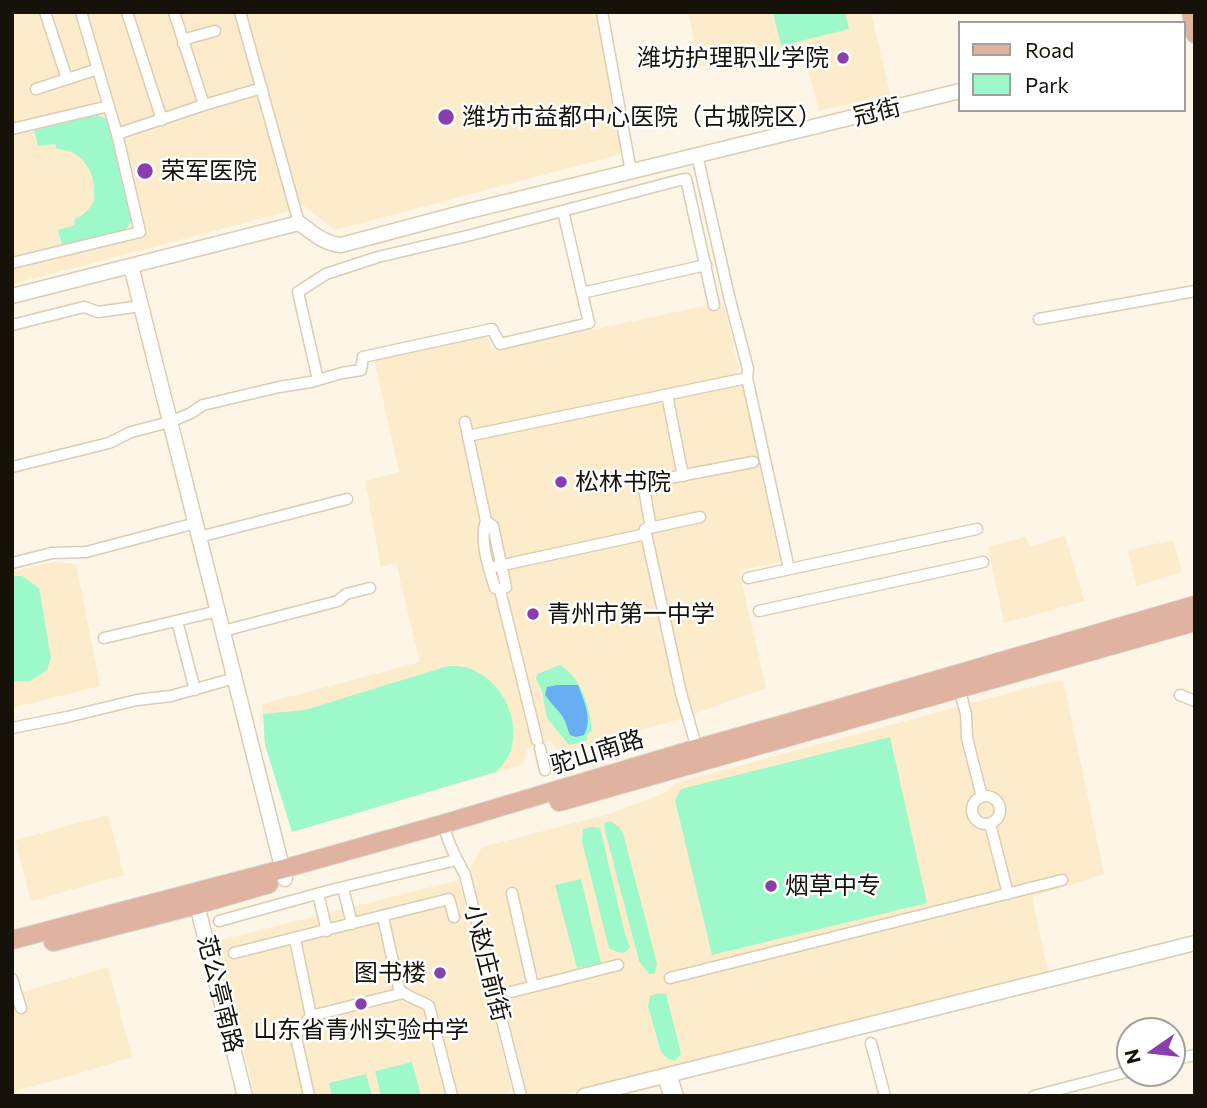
<!DOCTYPE html>
<meta charset="utf-8">
<style>
body{margin:0}
#map{position:relative;width:1207px;height:1108px;overflow:hidden;background:#fdf5e6;font-family:Commissioner,sans-serif}
canvas{display:block}
.frame{position:absolute;inset:0;border:14px solid #161209;pointer-events:none}
.legend{position:absolute;left:958px;top:21px;width:228px;height:91px;box-sizing:border-box;background:#fff;border:2px solid #a2a09d;margin:0;padding:9px 12px;list-style:none;font-size:21px;color:#161209}
.legend li{display:flex;align-items:center;gap:14px;height:35px}
.legend b{width:35px;border:2px solid #a2a09d}
.north{position:absolute;left:1116px;top:1017px;width:70px;height:70px;box-sizing:border-box;background:#fff;border:2px solid #a2a09d;border-radius:50%;rotate:256deg;font-size:19px;font-weight:700;line-height:28px;text-align:center;color:#161209}
.north::after{content:'';display:block;margin:auto;width:24px;height:32px;background:#883eaf;clip-path:polygon(50% 0,100% 100%,50% 72%,0 100%)}
</style>
<div id="map">
<canvas width="1207" height="1108"></canvas>
<div class="frame"></div>
<ul class="legend">
<li><b style="height:9px;background:#e0b3a0"></b>Road</li>
<li><b style="height:19px;background:#9df9ca"></b>Park</li>
</ul>
<div class="north">N</div>
</div>
<script>
const context = document.querySelector('canvas').getContext('2d');
context.lineJoin = 'round';
function fillPath(path, color) {
  context.fillStyle = color;
  context.fill(path, 'evenodd');
}
function strokePath(path, color, width, dash) {
  context.strokeStyle = color;
  context.lineWidth = width;
  context.lineCap = dash ? 'butt' : 'round';
  context.setLineDash(dash || []);
  context.stroke(path);
}
function write(font, color, halo, rows, align = 'center') {
  context.font = font + ' Commissioner,"Noto Sans SC",sans-serif';
  context.lineWidth = 5;
  context.setLineDash([]);
  context.textBaseline = 'middle';
  context.strokeStyle = halo;
  context.fillStyle = color;
  for (const [text, x, y, turn = 0] of rows) {
    context.save();
    context.translate(x, y);
    context.rotate((+turn || 0) * Math.PI / 180);
    context.textAlign = isNaN(turn) ? turn : align;
    if (halo) context.strokeText(text, 0, 0);
    context.fillText(text, 0, 0);
    context.restore();
  }
}
const built = new Path2D(`
 M12,12H235L290,211L12,284Z
 M246,12H598L622,154L335,230L300,203Z
 M688,12H871L890,94L819,111L803,50L722,71L720,66H700Z
 M723,302L739,370L735,376L737,384L743,385L780,562L739,570L766,688L680,719L561,753L550,741L527,748L524,764L292,832L265,745L262,704L420,662L396,563L381,567L365,481L399,472L374,359L487,336L491,351Z
 M1065,535L1084,601L1004,623L988,547L1026,537L1030,547Z
 M1173,540L1182,572L1136,586L1128,550Z
 M53,562L76,564L100,686L12,708V571Z
 M1063,680L1104,874L1032,897L1048,971L557,1096H527L470,870L482,847L609,814L665,793L675,783L1039,685Z
 M108,815L124,875L31,901L15,840Z
 M459,880L511,1085L507,1096H255L217,941Z
 M108,967L132,1057L70,1076L12,1092V995Z`);
const green = new Path2D(`
 M773,12H845L849,29L781,46Z
 M97,115L108,119L132,221L125,230L62,245L58,230L75,225L74,220C82,216 91,209 94,200C95,197 94,193 94,189C94,169 79,149 57,149L55,144L38,146L34,130Z
 M12,576H22L39,588L51,658L47,670L30,681H12Z
 M560,665C582,679 589,705 592,730L586,736L588,740L569,745L547,718L542,691L536,679L537,674Z
 M448,666C458,666 467,666 475,671C505,685 522,724 509,755C506,761 500,767 496,772L292,832L265,745L263,714L305,710Z
 M890,737L927,903L712,955L675,800L681,789Z
 M610,821L619,827L623,833L657,964L654,974H649L639,961L605,831L604,823Z
 M591,827L600,828L625,934L630,947L624,953L617,952L609,948L582,842L583,829Z
 M581,879L601,963L577,968L555,885Z
 M658,993L666,994L681,1054L675,1061L667,1058L661,1052L648,1006L650,996Z
 M412,1062L421,1096H381L375,1071Z
 M366,1074L372,1096H332L329,1083Z`);
const water = new Path2D(`
 M557,685H578C584,701 593,719 584,735L576,737L570,735C567,727 565,719 560,713C555,707 550,702 545,695L547,687Z`);
const minor = new Path2D(`
 M45,12L67,79
 M127,12L162,120
 M174,12L204,105
 M240,12L299,223
 M602,12L631,172
 M183,43L189,38L215,31
 M36,89L98,69
 M12,129L109,106
 M117,134L204,105L262,88
 M697,155L729,296L748,369L747,378L789,569
 M12,263L140,232L117,134L81,12
 M582,293L706,265
 M1039,319L1195,291
 M12,325L84,307L98,312L141,306
 M318,380L298,292L326,274L378,257L471,235L680,180L686,179L714,305
 M667,395L683,476
 M465,422L486,521C479,541 489,568 495,588L500,590L537,740
 M468,436L747,378
 M12,467L109,443L131,432L170,422L191,413L203,405L279,387L311,382L342,373L361,370L363,357L492,329L500,344L589,323L563,211
 M486,521L493,526L506,587L500,590
 M651,528L643,483L753,462
 M199,537L347,499
 M12,563L52,553L86,552L196,523
 M489,568L646,534
 M748,578L977,529
 M759,611L983,562
 M177,621L195,690
 M223,631L338,601L346,594L370,588
 M104,638L218,611
 M959,688L966,714L967,738L982,797
 M1180,695L1195,701
 M12,728L67,717L137,700L171,696L235,678
 M540,748L545,770
 M697,749L681,693L645,529L700,517
 M972 810a14 14 0 1 1 28 0a14 14 0 1 1-28 0Z
 M990,824L1008,894
 M446,833C450,848 458,861 465,875L521,1096
 M343,888L352,924
 M512,893L533,986
 M318,894L327,931
 M383,917L399,989C407,998 419,999 429,1006L452,1096
 M219,921L331,890L452,861
 M295,939L311,1016L298,1032L296,1037L309,1096
 M234,953L449,899L454,917
 M670,978L1062,880
 M12,979L21,1008
 M511,992L618,965
 M311,1016L403,993
 M871,1043L885,1096
 M1172,1060L1195,1055
 M671,1074L678,1096
 M663,1076L669,1096
 M1034,1096L1130,1071`);
const tertiary = new Path2D(`
 M131,266L285,879
 M12,296L299,223C312,232 324,244 341,245L465,212L960,91
 M195,897L245,1096
 M584,1096L1195,943`);
const primary = new Path2D(`
 M1191,12L1195,34
 M559,802L1195,622
 M12,940L283,869L443,824L691,750L816,715L1195,605
 M53,942L197,905L269,884`);
const markers = [
 [843,58,7,"#883eaf"],
 [446,117,9,"#883eaf"],
 [145,171,9,"#883eaf"],
 [561,482,7,"#883eaf"],
 [533,614,7,"#883eaf"],
 [771,886,7,"#883eaf"],
 [440,973,7,"#883eaf"],
 [361,1004,7,"#883eaf"]
];
const poiNames = [
 ["潍坊护理职业学院",829,58,"right"],
 ["潍坊市益都中心医院（古城院区）",462,117],
 ["荣军医院",161,171],
 ["松林书院",575,482],
 ["青州市第一中学",547,614],
 ["烟草中专",785,886],
 ["图书楼",426,973,"right"],
 ["山东省青州实验中学",361,1030,"center"]
];
const streetNames = [
 ["冠街",877,112,-14],
 ["驼山南路",597,752,-17],
 ["小赵庄前街",487,963,76],
 ["范公亭南路",220,994,76]
];
fillPath(built, '#fdeccb');
fillPath(green, '#9df9ca');
fillPath(water, '#67aff2');
strokePath(minor, '#dacdb4', 13);
strokePath(tertiary, '#dacdb4', 17);
strokePath(primary, '#dad9d8', 20);
strokePath(minor, '#fff', 10);
strokePath(tertiary, '#fff', 14);
strokePath(primary, '#e0b3a0', 18);
for (const [x, y, r, color] of markers) {
  const dot = new Path2D();
  dot.arc(x, y, r, 0, 2 * Math.PI);
  context.fillStyle = color;
  context.fill(dot);
  strokePath(dot, '#fff', 2.5);
}
write('24px', '#161209', '#fff', poiNames, 'left');
write('24px', '#161209', '#fff', streetNames);
</script>
